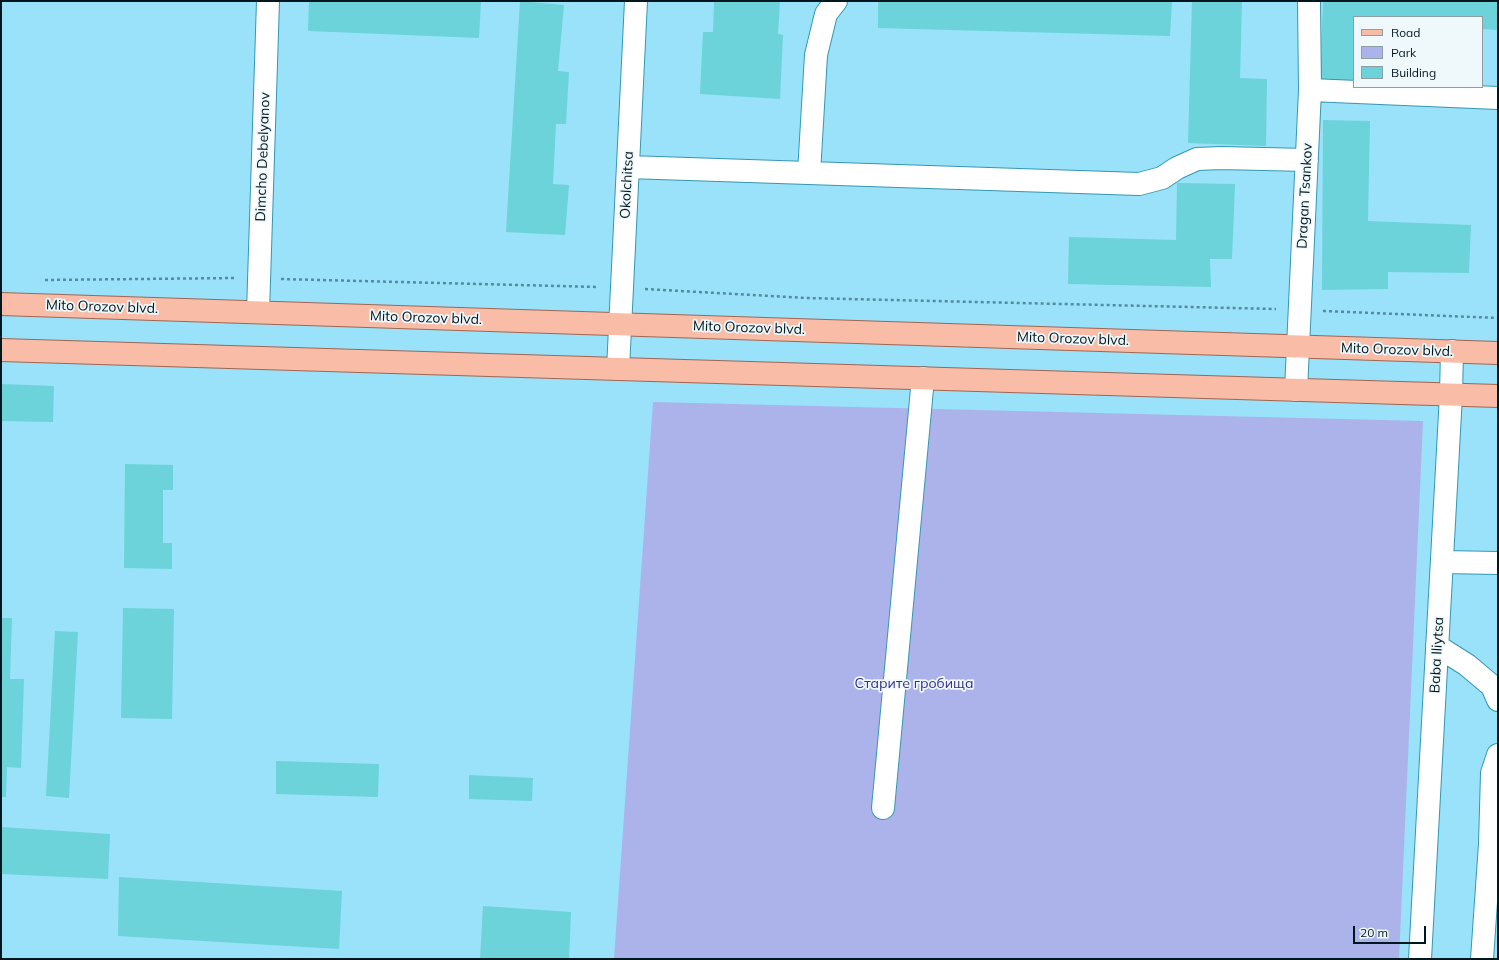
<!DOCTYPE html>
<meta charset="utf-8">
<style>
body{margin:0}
#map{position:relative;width:1499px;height:960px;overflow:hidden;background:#9ae2f9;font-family:Mulish,sans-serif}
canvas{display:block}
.frame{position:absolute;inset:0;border:2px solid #00171f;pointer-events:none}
.legend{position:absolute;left:1353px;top:16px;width:130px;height:72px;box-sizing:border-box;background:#eff8fb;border:1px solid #8f9ea3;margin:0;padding:5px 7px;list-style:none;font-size:12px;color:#00171f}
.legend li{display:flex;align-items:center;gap:8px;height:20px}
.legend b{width:20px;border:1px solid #8f9ea3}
.scale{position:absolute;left:1353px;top:926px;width:73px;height:18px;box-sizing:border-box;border:2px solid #00171f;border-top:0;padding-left:5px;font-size:12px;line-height:14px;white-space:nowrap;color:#00171f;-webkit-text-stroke:3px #eff8fb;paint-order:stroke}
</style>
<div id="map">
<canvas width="1499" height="960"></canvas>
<div class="frame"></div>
<ul class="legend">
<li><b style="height:5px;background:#f8bca7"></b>Road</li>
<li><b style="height:11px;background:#acb2ea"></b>Park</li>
<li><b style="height:11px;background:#6bd3d9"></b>Building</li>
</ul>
<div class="scale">20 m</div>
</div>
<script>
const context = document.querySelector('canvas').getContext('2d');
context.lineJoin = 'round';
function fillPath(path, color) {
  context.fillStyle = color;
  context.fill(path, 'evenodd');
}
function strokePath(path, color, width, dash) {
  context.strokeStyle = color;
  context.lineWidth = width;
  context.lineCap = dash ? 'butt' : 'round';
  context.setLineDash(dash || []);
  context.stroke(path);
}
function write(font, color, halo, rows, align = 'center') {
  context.font = font + ' Mulish,sans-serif';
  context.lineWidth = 3.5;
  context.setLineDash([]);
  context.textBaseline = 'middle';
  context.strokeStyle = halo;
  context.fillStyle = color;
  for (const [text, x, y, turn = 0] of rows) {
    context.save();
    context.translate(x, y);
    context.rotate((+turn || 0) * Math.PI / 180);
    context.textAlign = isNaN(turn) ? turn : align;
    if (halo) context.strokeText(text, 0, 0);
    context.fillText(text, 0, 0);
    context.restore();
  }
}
const green = new Path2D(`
 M653,402L1423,421L1399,959H614Z`);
const building = new Path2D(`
 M309,1H481L479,38L308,31Z
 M520,1L564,5L558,71L569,72L566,124H556L553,184L569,185L565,235L506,232Z
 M714,1H780L778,34L783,35L780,99L700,94L703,32H713Z
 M878,1H1172L1170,36L878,28Z
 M1192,1H1242L1240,78L1267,79L1266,146L1188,143Z
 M1323,1H1498V30L1482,29V17H1354V81L1320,79Z
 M1323,120L1370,121L1368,221L1471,225L1469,273L1388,272V289L1322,290Z
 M1177,183L1235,184L1232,259H1210L1211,287L1068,284L1069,237L1176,240Z
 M1,384L54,386L53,422L1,421Z
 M125,464L173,465V490H163V543H172V569L124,568Z
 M123,608L174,609L172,719L121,718Z
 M1,618H12L10,679H24L21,768L7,767L6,797H1Z
 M55,631L78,632L69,798L46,796Z
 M276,761L379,764L378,797L276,794Z
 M469,775L533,778L532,801L469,799Z
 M1,827L110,834L108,879L1,874Z
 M119,877L342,891L339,949L118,936Z
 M483,906L571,912L569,959H480Z`);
const path = new Path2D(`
 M281,279L598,287
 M45,280L236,278
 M645,289L806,298L1276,309
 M1323,311L1498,318`);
const minor = new Path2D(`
 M1310,90L1498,98
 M628,167L1139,184L1162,178L1177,168L1197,159L1221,158L1307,160
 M809,173L816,55L826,14L836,1
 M258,312L268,1
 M618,369L636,1
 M1296,390L1310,90L1309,1
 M1442,562L1498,563
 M1437,646L1467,665L1492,686L1498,700
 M883,808L923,378
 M1420,959L1451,395L1452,351
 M1482,959L1490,844L1492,773L1498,755`);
const major = new Path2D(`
 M1,304L1498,353
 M1,350L1498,396`);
const streetNames = [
 ["Dimcho Debelyanov",263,157,-88],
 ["Okolchitsa",627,185,-87],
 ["Dragan Tsankov",1305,196,-87],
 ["Mito Orozov blvd.",102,307,2],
 ["Mito Orozov blvd.",426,318,2],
 ["Mito Orozov blvd.",749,328,2],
 ["Mito Orozov blvd.",1073,339,2],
 ["Mito Orozov blvd.",1397,350,2],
 ["Baba Iliytsa",1437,655,-87]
];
const parkNames = [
 ["Старите гробища",914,684]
];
fillPath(green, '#acb2ea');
fillPath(building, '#6bd3d9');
strokePath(minor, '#3597b2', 24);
strokePath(major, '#9f6652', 24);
strokePath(path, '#578a9b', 2.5, [3, 3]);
strokePath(minor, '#fff', 22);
strokePath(major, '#f8bca7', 22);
write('14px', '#00171f', '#eff8fb', streetNames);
write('14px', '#352e8a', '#eff8fb', parkNames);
</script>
